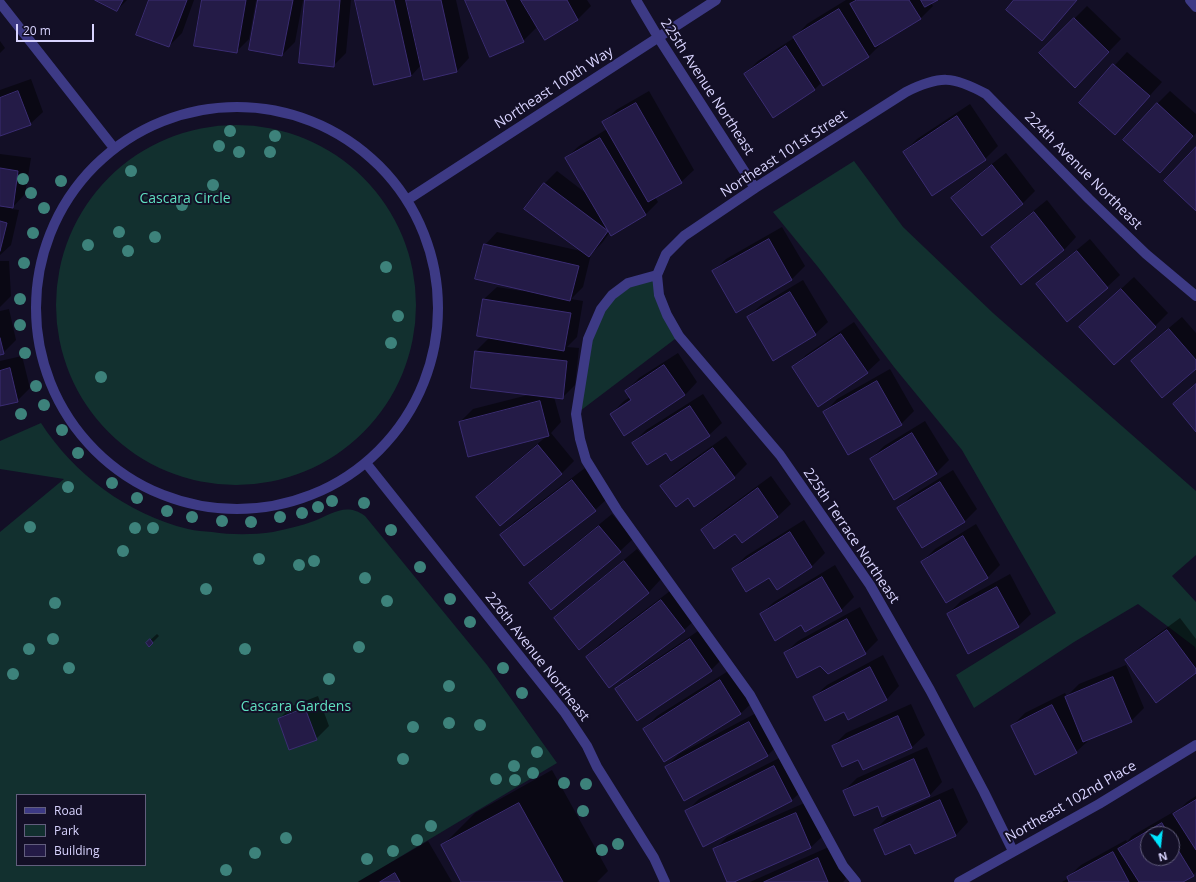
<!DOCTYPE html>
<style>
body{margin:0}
#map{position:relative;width:1196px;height:882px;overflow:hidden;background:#130f26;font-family:"Open Sans",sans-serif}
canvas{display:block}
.legend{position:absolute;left:16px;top:794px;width:130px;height:72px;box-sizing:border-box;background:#130f26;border:1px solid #625e7d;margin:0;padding:5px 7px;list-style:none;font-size:12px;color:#d9d4ff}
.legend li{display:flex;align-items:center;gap:8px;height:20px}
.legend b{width:20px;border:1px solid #625e7d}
.north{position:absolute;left:1140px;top:826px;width:40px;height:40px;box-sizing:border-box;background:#130f26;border:1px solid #625e7d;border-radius:50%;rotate:165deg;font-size:11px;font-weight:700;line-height:16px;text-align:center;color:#d9d4ff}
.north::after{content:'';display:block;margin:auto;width:14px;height:18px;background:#00e5ff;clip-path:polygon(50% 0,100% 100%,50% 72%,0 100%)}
.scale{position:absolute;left:16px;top:24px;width:78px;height:18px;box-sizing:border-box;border:2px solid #d9d4ff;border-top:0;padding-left:5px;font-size:12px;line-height:14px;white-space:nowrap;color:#d9d4ff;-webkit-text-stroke:3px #130f26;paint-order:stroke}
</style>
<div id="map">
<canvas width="1196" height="882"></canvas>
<ul class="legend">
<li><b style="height:5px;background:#3d3a85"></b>Road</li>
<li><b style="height:11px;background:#12302f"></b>Park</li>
<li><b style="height:11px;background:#241b47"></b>Building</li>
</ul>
<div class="north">N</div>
<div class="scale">20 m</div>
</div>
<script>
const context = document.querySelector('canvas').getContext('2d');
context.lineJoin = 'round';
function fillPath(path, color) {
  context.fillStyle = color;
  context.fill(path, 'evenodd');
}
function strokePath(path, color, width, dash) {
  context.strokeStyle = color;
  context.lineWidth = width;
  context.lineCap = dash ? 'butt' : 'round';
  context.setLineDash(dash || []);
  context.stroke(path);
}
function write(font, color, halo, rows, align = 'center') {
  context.font = font + ' "Open Sans",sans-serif';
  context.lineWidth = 4;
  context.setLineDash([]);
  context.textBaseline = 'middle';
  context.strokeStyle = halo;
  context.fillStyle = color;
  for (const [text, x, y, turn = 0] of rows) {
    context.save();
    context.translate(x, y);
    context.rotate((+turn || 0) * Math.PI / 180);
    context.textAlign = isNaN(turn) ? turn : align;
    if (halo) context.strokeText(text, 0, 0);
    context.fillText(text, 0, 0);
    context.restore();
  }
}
const green = new Path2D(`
 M56 305a180 180 0 1 1 360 0a180 180 0 1 1-360 0Z
 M854,161L903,227L993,313L1196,491V555L1172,576L1196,602V651L1195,647L1138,604L1074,642L974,708L956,675L1056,613L962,450L894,367L818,267L773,212Z
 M657,275L679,336L576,414L588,339L612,295Z
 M41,423C74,474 127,514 188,529C196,531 204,531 212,532C231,535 253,535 273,532C286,529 301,526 314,521C332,514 346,502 365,516L487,665L557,763L358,882H0V532L64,479L0,469V441ZM17,795H145V865H17Z`);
const shadow = new Path2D(`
 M97,0H127L117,10Z
 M150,0H194L182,33L169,46Z
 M203,0H256L249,39L236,52Z
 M259,0H303L295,42L282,55Z
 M306,0H351L346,53L333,66Z
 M356,0H456L469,58L457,71L422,64L411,76Z
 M466,0H587L591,6L578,19L545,38L532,17L531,18L536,28L523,41Z
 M846,0H936L931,3L933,6L920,19L881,42V44L869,56L824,84L822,82L815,89L773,116L745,74L758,61L794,38L807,24Z
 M1087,6L1121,39L1087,74L1040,53Z
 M0,41L5,48L0,53Z
 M1127,52L1162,82L1115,134L1080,103Z
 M31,79L43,112L30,124L0,135V90Z
 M649,91L694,170L681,182L655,197L658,202L645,215L610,232L602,243L591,254L583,287L571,299L583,301L577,337L567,347L579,348L575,385L562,398L554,397L561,422L551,433L574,461L561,474L477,497L490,484L548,435L460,422L473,409L532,394L472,387L476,351L490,337L484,299L497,287L522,291V289L485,245L497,232L585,252L544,184L557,171L587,194L566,158L579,146L607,129L604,122L616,110Z
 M1170,91L1196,114V133L1160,172L1157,104Z
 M970,104L998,146L985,159L904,152L917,139Z
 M1006,153L1035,191L1022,204L952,198L965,185Z
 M0,154L31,158L25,194L11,209L19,210L11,245L0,255Z
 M1047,200L1076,237L1064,250L1021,283L992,247L1005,234Z
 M782,227L805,266L792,279L736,311L713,272L726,259Z
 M1090,239L1120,275L1107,287L1037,284L1050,272Z
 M0,261H9L11,296L0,307Z
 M1134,277L1168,313L1155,326L1094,314Z
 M803,280L828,322L815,334L748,317L761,305Z
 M9,309L16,340L3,353L0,354V311Z
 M1182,317L1196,333V368L1132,361L1145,348Z
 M854,322L880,360L867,372L793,368L806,355Z
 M678,353L697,382L685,395L611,414L624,401L630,397L626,391L639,378Z
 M22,356L30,388L17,401L0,405V361Z
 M890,369L914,411L901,424L825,412L837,399Z
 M1196,383V430L1174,404Z
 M703,394L722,423L709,435L666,451L633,443L646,430Z
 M925,421L949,460L936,473L871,459L884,446Z
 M726,436L747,464L734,477L688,497L662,486L674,473Z
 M585,468L608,498L595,510L501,535L514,522Z
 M953,470L977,509L964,522L899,508L911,496Z
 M771,476L791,504L778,516L742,542L736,532L702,530L715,517Z
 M612,514L633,539L620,551L530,583L543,570Z
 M804,520L825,553L812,566L777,588L770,576L733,569L746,556Z
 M976,524L1000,565L988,577L922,562L935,549Z
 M637,549L661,579L649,592L579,648L555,618L568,606Z
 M835,565L854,597L841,610L801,624L761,614L774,602Z
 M1010,574L1031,614L1018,626L948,614L961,601Z
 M674,588L697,618L684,630L587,657L600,644Z
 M860,607L878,640L865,653H785L798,641Z
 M1180,618L1196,639V672L1126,660L1139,648Z
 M704,627L724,657L711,670L617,689L630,677Z
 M157,634L159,636L149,646L147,643Z
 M883,655L899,686L887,699L848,718L844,710L814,697L827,685Z
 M1126,665L1144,708L1131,721L1088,738L1089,740L1076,752L1012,726L1025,713L1065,693L1067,696L1079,684Z
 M733,668L754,701L741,713L664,761L644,729L657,716Z
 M318,696L329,726L316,739L279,719L292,706Z
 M911,704L925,735L912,747L863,769L859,759L833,746L846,733Z
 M762,710L780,743L767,756L666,767L679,754Z
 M927,747L942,782L930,795L883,815L878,805L844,791L857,778Z
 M787,754L805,788L792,800L704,846L686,812L699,799Z
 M552,770L608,871L597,882H463L442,846L475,813Z
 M953,788L968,822L956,835L915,853L911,843L875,830L888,817Z
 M1196,796V872L1193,875L1182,882H1062L1069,878L1068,877L1081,865L1126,840L1127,842L1132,836L1175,811L1176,813L1187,802ZM1148,834H1172V858H1148Z
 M809,801L824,835L811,847L731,882H729L714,850L727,837Z
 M428,841L452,882H358L359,881Z
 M831,846L846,879L843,882H750Z`);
const building = new Path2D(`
 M95,0H123L117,11Z
 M149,0H187L169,47L136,35Z
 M202,0H246L237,53L194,46Z
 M258,0H293L282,56L249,50Z
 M305,0H340L334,67L299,63Z
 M355,0H394L411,76L374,85Z
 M406,0H441L457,72L424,80Z
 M465,0H505L524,42L490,57Z
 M521,0H567L578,20L545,40Z
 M857,0H909L921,19L875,47L850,4Z
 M921,0H938L925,7Z
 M1014,0H1077L1042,41L1006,10Z
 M839,9L869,57L823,86L793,37Z
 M1074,18L1109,52L1075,88L1039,53Z
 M786,46L815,90L773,118L744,74Z
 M1113,64L1150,96L1115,135L1079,103Z
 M18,91L31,125L0,136V98Z
 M636,103L682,183L648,202L602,122Z
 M1157,103L1193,136L1160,173L1123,140Z
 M957,116L986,160L932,196L903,152Z
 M600,138L646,215L611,236L565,158Z
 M1196,147V211L1164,181Z
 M992,165L1023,204L982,236L951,198Z
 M0,168L18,171L13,208L0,206Z
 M544,183L608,231L589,257L524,209Z
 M1034,212L1064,250L1021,285L991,247Z
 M0,221L7,223L0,251Z
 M769,239L792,280L736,313L712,271Z
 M484,244L579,266L570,301L475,279Z
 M1077,251L1108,288L1067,322L1036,284Z
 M1121,289L1156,327L1114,365L1079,327Z
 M790,292L816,335L773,361L747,317Z
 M483,299L571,313L564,351L477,336Z
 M1169,329L1196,360V369L1162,398L1131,361Z
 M841,334L868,373L818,407L792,367Z
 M0,338L4,354L0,355Z
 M475,351L567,361L563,399L471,388Z
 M664,365L685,395L624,436L610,414L631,400L625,391Z
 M10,368L18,402L0,406V371Z
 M877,381L902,425L848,455L823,412Z
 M1196,384V432L1173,404Z
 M540,401L549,436L468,457L459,422Z
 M690,406L710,436L671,461L666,453L647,465L632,443Z
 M912,433L937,474L894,500L870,459Z
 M538,445L562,474L500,526L476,497Z
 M713,448L735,478L694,507L688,498L676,507L660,486Z
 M572,480L596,511L524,566L500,535Z
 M940,482L965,522L922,548L897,508Z
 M758,488L778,517L742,543L735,534L714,549L701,530Z
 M599,526L621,552L551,610L529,583Z
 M790,532L812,567L777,590L769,578L746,592L732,569Z
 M963,536L988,578L946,603L921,562Z
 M624,561L649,593L579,650L554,618Z
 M822,577L842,611L805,632L801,625L775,641L760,614Z
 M997,587L1019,627L968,654L947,614Z
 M661,600L685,631L609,688L586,657Z
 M847,619L866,654L828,674L820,666L797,678L784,653Z
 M1167,630L1196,669V673L1156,703L1125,660Z
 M150,639L153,643L149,647L146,643Z
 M690,639L712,671L637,721L615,689Z
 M870,667L887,700L848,720L844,712L825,721L813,697Z
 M1113,677L1132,722L1083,742L1065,697Z
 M720,680L741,714L664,762L643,729Z
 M1052,705L1077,753L1035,775L1011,726Z
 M305,708L317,740L289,750L278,719Z
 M898,716L912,748L863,770L858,760L842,767L832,746Z
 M749,722L768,756L684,801L665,767Z
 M914,759L930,796L882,817L878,806L854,816L843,791Z
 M774,766L792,801L703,847L685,811Z
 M940,800L956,836L915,854L910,844L885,855L874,830Z
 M1196,800V850L1173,814Z
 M519,803L563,882H461L441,845Z
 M796,813L811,848L734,882H727L713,849Z
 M1162,823L1168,834H1148V858H1172V840L1194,876L1183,882H1139L1118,849Z
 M1113,852L1129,882H1069L1067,877Z
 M818,858L828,882H764Z
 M395,873L400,882H380Z`);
const minor = new Path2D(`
 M636,0L658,37L755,188
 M1190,0L1196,7
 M0,3L114,148
 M36 308a201 201 0 1 1 402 0a201 201 0 1 1-402 0Z
 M407,200L716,0
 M657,275L628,283L612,295L601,309L588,339L576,414L580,439L586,460L617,510L750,695L843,866L856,882
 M657,275L666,254L684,236L755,188L906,92C940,75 953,76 986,94L1089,199L1146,254L1196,296
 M657,275L659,295L667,315L679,336L780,455L870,585L930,690L984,792L1013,851
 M366,463L565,713L587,746L597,767L654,858L665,882
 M959,882L1099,804L1196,745`);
const trees = [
 [230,131],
 [275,136],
 [219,146],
 [239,152],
 [270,152],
 [131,171],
 [23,179],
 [61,181],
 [213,185],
 [31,193],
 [182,205],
 [44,208],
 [119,232],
 [33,233],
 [155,237],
 [88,245],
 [128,251],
 [24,263],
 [386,267],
 [20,299],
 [398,316],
 [20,325],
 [391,343],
 [25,353],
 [101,377],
 [36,386],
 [44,405],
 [21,414],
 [62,430],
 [78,453],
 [112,483],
 [68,487],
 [137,498],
 [332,501],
 [364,503],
 [318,507],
 [167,511],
 [302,513],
 [192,517],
 [280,517],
 [222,521],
 [251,522],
 [30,527],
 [135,528],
 [153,528],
 [391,530],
 [123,551],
 [259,559],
 [314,561],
 [299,565],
 [420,567],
 [365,578],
 [206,589],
 [450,599],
 [387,601],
 [55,603],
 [470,622],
 [53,639],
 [359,647],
 [29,649],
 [245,649],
 [69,668],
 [503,668],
 [13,674],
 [329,679],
 [449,686],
 [522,693],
 [449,723],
 [480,725],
 [413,727],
 [537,752],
 [403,759],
 [514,766],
 [533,773],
 [496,779],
 [515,780],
 [564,783],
 [586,784],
 [583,811],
 [431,826],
 [286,838],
 [417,840],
 [618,844],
 [602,850],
 [393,851],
 [255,853],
 [367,859],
 [226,870]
];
const streetNames = [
 ["225th Avenue Northeast",707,87,57],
 ["Northeast 100th Way",554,88,-33],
 ["Northeast 101st Street",784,154,-33],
 ["224th Avenue Northeast",1083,171,45],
 ["225th Terrace Northeast",851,536,56],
 ["226th Avenue Northeast",537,657,52],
 ["Northeast 102nd Place",1071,802,-30]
];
const parkNames = [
 ["Cascara Circle",185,199],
 ["Cascara Gardens",296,707]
];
fillPath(green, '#12302f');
fillPath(shadow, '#0007');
fillPath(building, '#241b47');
strokePath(building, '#3b2d73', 1);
strokePath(minor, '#3d3a85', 10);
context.fillStyle = '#3d827b';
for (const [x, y] of trees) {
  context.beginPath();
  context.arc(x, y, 6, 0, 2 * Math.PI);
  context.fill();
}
write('14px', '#d9d4ff', '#130f26', streetNames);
write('14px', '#5fe0c0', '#130f26', parkNames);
</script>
